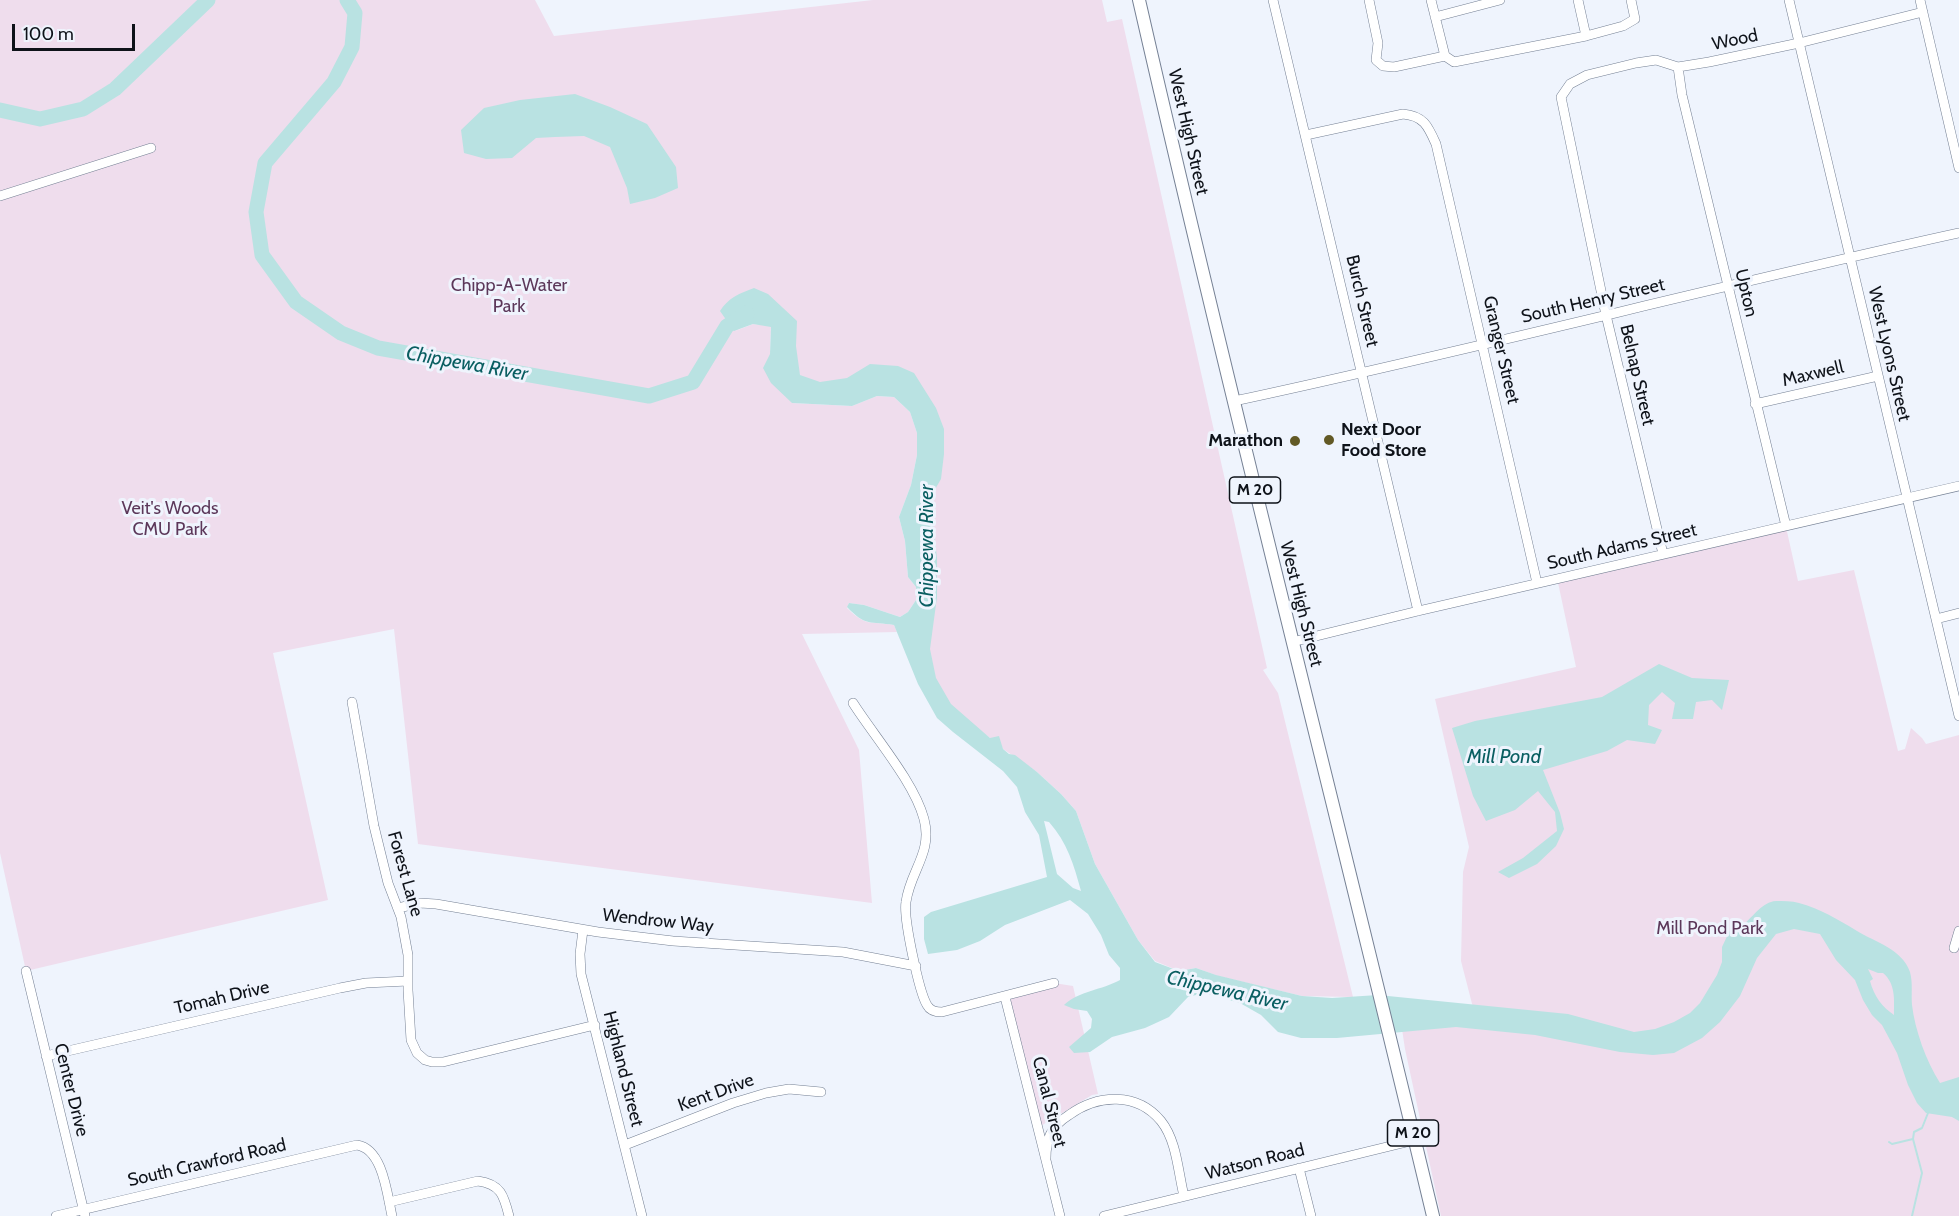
<!DOCTYPE html>
<style>
body{margin:0}
#map{position:relative;width:1959px;height:1216px;overflow:hidden;background:#eff4fd;font-family:Cabin,sans-serif}
canvas{display:block}
.scale{position:absolute;left:12px;top:24px;width:123px;height:27px;box-sizing:border-box;border:3px solid #0e1219;border-top:0;padding-left:8px;font-size:18px;line-height:21px;white-space:nowrap;color:#0e1219;-webkit-text-stroke:4px #eff4fd;paint-order:stroke}
</style>
<div id="map">
<canvas width="1959" height="1216"></canvas>
<div class="scale">100 m</div>
</div>
<script>
const context = document.querySelector('canvas').getContext('2d');
context.lineJoin = 'round';
function fillPath(path, color) {
  context.fillStyle = color;
  context.fill(path, 'evenodd');
}
function strokePath(path, color, width, dash) {
  context.strokeStyle = color;
  context.lineWidth = width;
  context.lineCap = dash ? 'butt' : 'round';
  context.setLineDash(dash || []);
  context.stroke(path);
}
function write(font, color, halo, rows, align = 'center') {
  context.font = font + ' Cabin,sans-serif';
  context.lineWidth = 6;
  context.setLineDash([]);
  context.textBaseline = 'middle';
  context.strokeStyle = halo;
  context.fillStyle = color;
  for (const [text, x, y, turn = 0] of rows) {
    context.save();
    context.translate(x, y);
    context.rotate((+turn || 0) * Math.PI / 180);
    context.textAlign = isNaN(turn) ? turn : align;
    if (halo) context.strokeText(text, 0, 0);
    context.fillText(text, 0, 0);
    context.restore();
  }
}
const green = new Path2D(`
 M0,0H535L554,36L873,0H1102L1107,22L1122,19L1267,668L1263,670L1278,693L1353,997L1302,996L1218,976L1196,968L1179,971L1155,961L1138,940L1095,864L1076,811L1061,794L1037,772L1003,749L999,741L990,738L925,690L929,421L892,389L810,396L771,313L735,331L753,324L771,326L770,354L792,403L852,406L877,396L894,397L910,412L917,433V455L911,485L899,517L905,541L908,577L916,587V600L908,612L900,617L864,605L849,603L847,608C866,627 870,621 894,625L897,632L802,634L859,750L872,903L418,844L394,629L273,653L328,900L26,971L0,853Z
 M1786,527L1798,581L1854,570L1898,751L1905,749L1911,728L1922,738L1926,744L1959,735V1216H1441L1405,1049L1400,1016L1477,1023L1461,961L1463,872L1469,847L1435,699L1576,667L1557,578Z
 M1054,983L1073,986L1098,1094L1092,1095L1039,1127L1005,997Z`);
const water = new Path2D(`
 M575,94L610,107L647,124L676,167L678,188L655,198L630,204L627,188L610,147L584,136L555,137L536,138L512,158L486,159L464,153L461,130L484,108L520,100Z
 M754,288L768,294L797,321L796,346L800,375L820,382L847,378L870,364L898,366L914,373L936,408L944,429V454L941,479L930,498L937,558V597L930,649L936,678L951,704L990,738L999,736L1003,749L1009,754L1015,755L1037,772L1061,794L1076,811L1095,864L1138,940L1155,962L1179,971L1196,968L1216,975L1302,996L1332,998L1378,995L1568,1014L1634,1032L1655,1029L1674,1022L1690,1013L1700,1003L1717,975L1722,962V947L1730,930L1737,921L1743,925C1754,916 1762,902 1776,901C1783,901 1792,901 1799,903C1819,908 1839,920 1857,931C1875,942 1902,949 1910,972C1913,983 1911,994 1912,1005C1915,1030 1926,1061 1940,1083L1959,1077V1121L1952,1117L1926,1113L1917,1103L1908,1085L1897,1053L1882,1025L1872,1015L1863,1000L1855,980L1836,960L1820,934L1794,929L1776,934L1757,958L1740,996L1720,1022L1702,1038L1674,1053L1653,1055L1620,1052L1535,1035L1456,1027L1337,1038H1301L1278,1032L1261,1015L1240,1003L1204,993L1188,997L1169,1017L1145,1028L1112,1037L1090,1052L1074,1053L1069,1047L1091,1028L1092,1019L1087,1011L1074,1009L1064,1005C1079,991 1102,990 1120,980V968L1109,955L1101,935L1088,914L1070,900L1005,925L980,941L957,950L928,954L924,939V917L931,912L1047,877L1039,835L1025,812L1017,787L1003,771L953,732L937,718L918,684L894,625C870,621 866,627 847,607L849,603L864,605L900,617L908,612L916,600V587L908,577L905,541L899,517L911,485L917,455V433L910,412L894,397L877,396L852,406L792,403L771,383L763,368L770,354L771,327L753,324L734,331L720,311C728,298 740,293 754,288ZM1044,821L1049,822C1067,842 1074,865 1081,891L1073,888L1057,874ZM1868,969L1878,973H1883C1896,984 1894,1000 1894,1015C1882,1007 1874,996 1870,981L1873,979Z
 M1659,664L1692,678L1729,680L1722,710L1712,700L1696,702L1693,719H1672L1675,703L1662,692L1649,705L1648,725L1662,730L1655,744L1627,740L1607,751L1543,770L1560,813L1564,829L1556,846L1537,864L1509,878L1498,872L1523,858L1557,831L1555,812L1538,791L1515,810L1486,821L1473,796L1452,728L1475,721L1602,697Z`);
const stream = new Path2D(`
 M1889,1142L1892,1144L1913,1139L1914,1132L1922,1128L1928,1113
 M1912,1216L1922,1173L1913,1139`);
const river = new Path2D(`
 M347,0L355,13L352,47L334,82L265,163L256,212L262,255L296,302L341,333L378,348L649,396L693,382L727,326L747,313
 M0,110L40,119L83,109L115,89L208,0`);
const minor = new Path2D(`
 M1273,0L1418,611
 M1369,0L1378,43L1376,60L1383,66L1394,67L1445,56
 M1431,0L1445,56L1454,62L1586,36L1623,26L1635,19L1631,0
 M1578,0L1586,36
 M1789,0L1959,716
 M1920,0L1959,168
 M1435,17L1500,0
 M1678,67L1682,95L1786,526
 M1306,135L1403,114C1424,116 1428,126 1436,144L1537,583
 M0,196L151,148
 M1234,401C1477,349 1717,286 1959,233
 M1755,404L1878,376
 M1663,554L1606,315L1561,97L1570,84L1587,75L1636,63L1656,60L1678,67L1709,62L1799,43L1923,12
 M1936,619L1959,613
 M1292,642L1418,611L1959,486
 M352,702L374,826L388,883L401,917L408,955V990L411,1040L417,1053L425,1060L432,1062H443L595,1025
 M853,703C874,736 914,782 924,819C933,853 910,871 906,902C903,917 919,992 927,1005C930,1011 936,1012 942,1012L1054,983
 M398,908L420,903L436,904L598,932L673,941L843,952L916,966
 M583,930L580,954L581,974L642,1216
 M1954,948L1959,931
 M26,971L85,1216
 M1005,997L1060,1216
 M46,1056L340,988L366,983L408,981
 M625,1145L733,1103L766,1093L789,1089L821,1092
 M1046,1158C1046,1150 1047,1142 1050,1135C1054,1126 1061,1120 1069,1115C1098,1094 1137,1092 1161,1121C1177,1141 1178,1172 1184,1196
 M1299,1168L1311,1216
 M389,1202L478,1181C501,1184 504,1196 509,1216
 M56,1216L357,1145C383,1149 387,1194 392,1216
 M1104,1216L1415,1140`);
const major = new Path2D(`
 M1139,0C1232,407 1336,810 1433,1216`);
const markers = [
 [1329,440,6,"#625925"],
 [1295,441,6,"#625925"]
];
const shields = [
 [1255,490,51],
 [1413,1133,51]
];
const shieldNames = [
 ["M 20",1255,490],
 ["M 20",1413,1133]
];
const streetNames = [
 ["Wood",1735,40,-12],
 ["West High Street",1188,132,77],
 ["Upton",1746,293,77],
 ["Burch Street",1362,301,77],
 ["South Henry Street",1593,301,-13],
 ["Granger Street",1501,350,77],
 ["West Lyons Street",1889,354,77],
 ["Maxwell",1813,374,-13],
 ["Belnap Street",1637,375,77],
 ["South Adams Street",1622,547,-13],
 ["West High Street",1301,604,76],
 ["Forest Lane",405,874,74],
 ["Wendrow Way",658,921,6],
 ["Tomah Drive",222,998,-13],
 ["Highland Street",623,1069,76],
 ["Center Drive",71,1090,76],
 ["Kent Drive",716,1093,-20],
 ["Canal Street",1049,1102,76],
 ["Watson Road",1255,1162,-14],
 ["South Crawford Road",207,1163,-13]
];
const parkNames = [
 ["Chipp-A-Water",509,286],
 ["Park",509,307],
 ["Veit's Woods",170,509],
 ["CMU Park",170,530],
 ["Mill Pond Park",1710,929]
];
const poiNames = [
 ["Next Door",1341,430],
 ["Food Store",1341,451],
 ["Marathon",1283,441,"right"]
];
const waterNames = [
 ["Chippewa River",467,364,10],
 ["Chippewa River",927,546,-90],
 ["Mill Pond",1504,757],
 ["Chippewa River",1227,991,13]
];
fillPath(green, '#efdded');
fillPath(water, '#b9e2e2');
strokePath(stream, '#b9e2e2', 2);
strokePath(river, '#b9e2e2', 15);
strokePath(minor, '#758094', 10);
strokePath(major, '#758094', 14);
strokePath(minor, '#fff', 9);
strokePath(major, '#fff', 12);
for (const [x, y, r, color] of markers) {
  const dot = new Path2D();
  dot.arc(x, y, r, 0, 2 * Math.PI);
  context.fillStyle = color;
  context.fill(dot);
  strokePath(dot, '#eff4fd', 2);
}
for (const [x, y, w] of shields) {
  const box = new Path2D();
  box.roundRect(x - w / 2, y - 13, w, 26, 4.5);
  context.fillStyle = '#eff4fd';
  context.fill(box);
  strokePath(box, '#0e1219', 1.5);
}
write('bold 16px', '#0e1219', null, shieldNames);
write('18px', '#0e1219', '#eff4fd', streetNames);
write('18px', '#5c385a', '#eff4fd', parkNames);
write('bold 18px', '#0e1219', '#eff4fd', poiNames, 'left');
write('italic 20px', '#095e61', '#eff4fd', waterNames);
</script>
